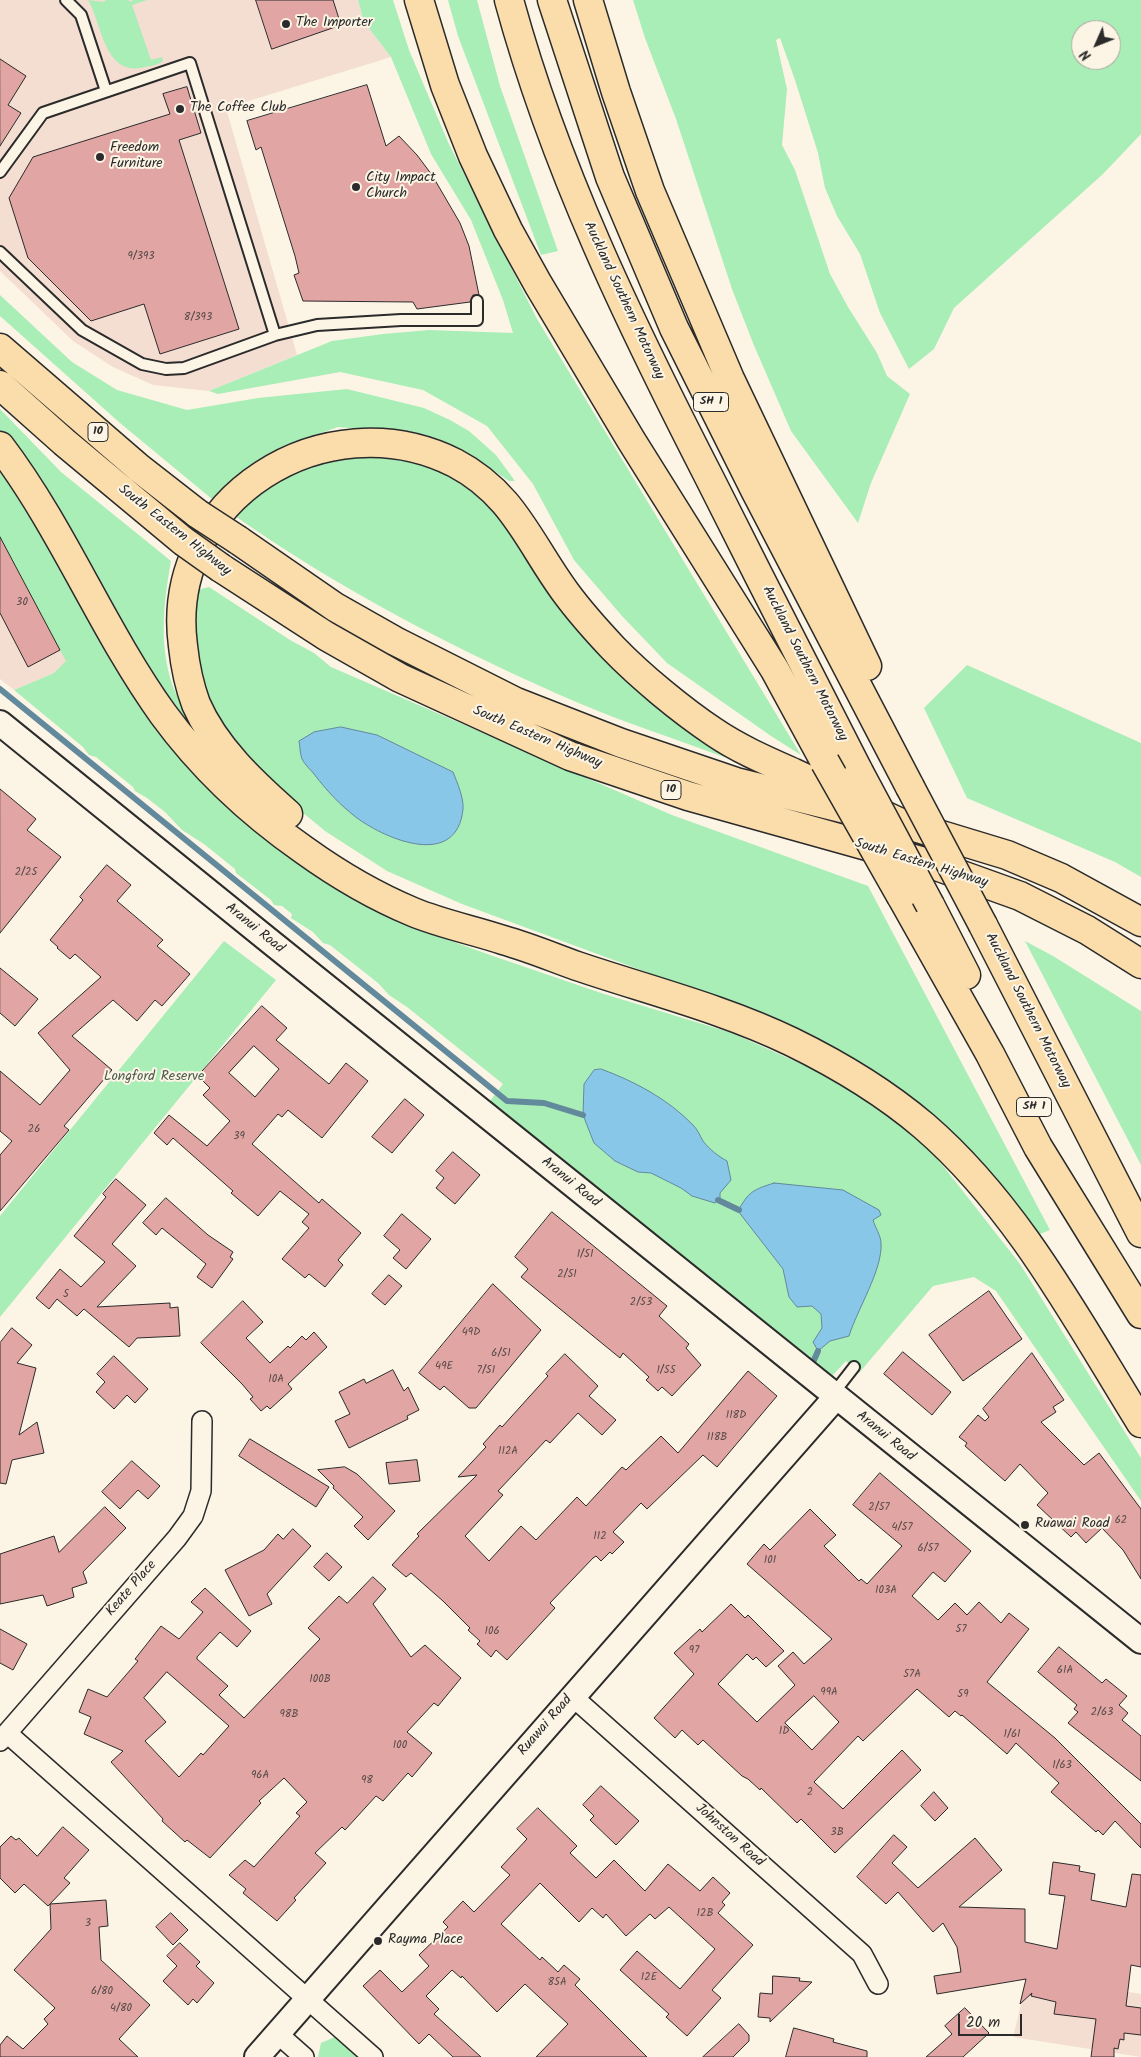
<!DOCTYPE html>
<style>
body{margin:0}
#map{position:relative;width:1141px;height:2057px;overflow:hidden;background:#fcf5e5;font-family:Kalam,sans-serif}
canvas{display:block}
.north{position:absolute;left:1071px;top:20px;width:50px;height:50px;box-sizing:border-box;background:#fcf5e5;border:1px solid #a8a49b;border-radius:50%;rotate:226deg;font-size:14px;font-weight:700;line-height:20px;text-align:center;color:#2b2b2b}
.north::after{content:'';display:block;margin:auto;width:18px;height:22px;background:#2b2b2b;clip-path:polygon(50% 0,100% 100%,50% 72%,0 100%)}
.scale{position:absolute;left:958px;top:2014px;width:64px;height:22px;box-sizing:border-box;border:2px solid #2b2b2b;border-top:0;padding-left:6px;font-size:15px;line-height:18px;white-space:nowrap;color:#2b2b2b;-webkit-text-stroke:4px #fcf5e5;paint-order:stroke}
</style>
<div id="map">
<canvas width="1141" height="2057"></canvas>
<div class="north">N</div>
<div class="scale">20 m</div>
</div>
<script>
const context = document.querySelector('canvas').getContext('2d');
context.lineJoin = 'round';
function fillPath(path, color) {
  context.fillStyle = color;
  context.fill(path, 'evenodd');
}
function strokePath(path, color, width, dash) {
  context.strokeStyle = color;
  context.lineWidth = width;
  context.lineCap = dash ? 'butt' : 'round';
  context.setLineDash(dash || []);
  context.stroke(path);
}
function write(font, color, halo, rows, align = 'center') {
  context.font = font + ' Kalam,sans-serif';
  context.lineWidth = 4;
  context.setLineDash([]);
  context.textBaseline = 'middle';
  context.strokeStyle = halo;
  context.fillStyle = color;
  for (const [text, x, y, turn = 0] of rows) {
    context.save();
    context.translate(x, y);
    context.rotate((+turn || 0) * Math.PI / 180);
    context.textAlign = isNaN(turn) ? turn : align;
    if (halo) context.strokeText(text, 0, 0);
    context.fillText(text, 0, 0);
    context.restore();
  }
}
const built = new Path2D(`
 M0,0H358L364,22L391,57L226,108L297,355L209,391L153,385L113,367L73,341L0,271Z
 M0,540L70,666L14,690L0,679Z
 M1028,1976L1141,1994V2057L1013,2037Z`);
const green = new Path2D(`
 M88,0L104,2L106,0H128L131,2L133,0H147L132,5L151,60L162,57L163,61C158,65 151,66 145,67C104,78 102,23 88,0Z
 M358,0H393L409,50L448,142L537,319L801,755L771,736L667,663L622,616L574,560L533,484L487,426L423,390L340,372L218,394L209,391L332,341L383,334L429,330L513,333L503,300L471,220L431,154L391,57L364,22Z
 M448,0H477L500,86L558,251L541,255L458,36Z
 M633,0H1141V134L1103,174L954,308L934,349L909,369L880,313L860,254L837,216L825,188L818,153L795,80L780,38L776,40L787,89L782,145L795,170L830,274L848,307L877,353L887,376L910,394L871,483L858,523L791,431L753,343L732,289L676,119L645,38ZM1081,30H1111V60H1081Z
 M0,295L72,362L117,390L187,410L258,398L347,389L424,408L450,420L469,431L496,455L515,481H509L478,460L410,433L338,427L287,445L242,471L212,499L120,423L0,316Z
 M0,409L61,472L171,561C163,605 158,652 176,694C180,703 188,712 193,720L187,727L173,714L0,433Z
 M372,450L436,464L496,504L545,579L727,749L724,757C676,739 628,724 581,704C460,652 340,590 232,514L267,481L312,460Z
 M0,467L10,480L106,648L353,896L415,928L490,955L604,994L732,1033L844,1083L929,1148L1020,1264L1141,1458V1501L996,1291L974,1277L933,1286L859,1373L846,1361L832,1376L680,1254L641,1226L625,1211L490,1101L503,1084L407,1007L389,995L378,983L330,945L323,943L313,932L291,918L292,914L282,906L274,905L271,900L236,873L235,869L204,844L182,830L165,812L147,798L135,791L133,787L96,757L89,755L83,747L14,690L54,673L66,661L0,540Z
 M209,587L290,640L314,653L331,667L672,815L868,886L1050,1230L1035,1236L879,1081L787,1024L462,904L387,871L325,831L262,779L208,708L191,653L193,591Z
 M967,665L1141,743V877L1115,862L967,798L924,708Z
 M224,941L276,980L0,1317V1216Z
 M1025,941L1053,956L1141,1011V1165Z
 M337,2036L360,2057H318L321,2043Z`);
const water = new Path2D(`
 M341,727L377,735L453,772C457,782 464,798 463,809C457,869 387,840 357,818C340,805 327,791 314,774C311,770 305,765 302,759C300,754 300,746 299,741L314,732Z
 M601,1069C634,1081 668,1099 693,1125C698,1130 700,1136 703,1141C710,1150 718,1156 727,1161L731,1180L720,1193V1198L715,1203L692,1196L681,1188L651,1173L638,1172L615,1161L594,1143L583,1115L584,1084L594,1070Z
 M774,1183L843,1190L879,1210L881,1215L873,1220C875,1227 881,1236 881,1243C883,1269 857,1310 849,1336L830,1341L818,1351L813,1342L822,1328L821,1314L812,1306L797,1307L789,1297L783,1269L738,1211C749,1191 753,1190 774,1183Z`);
const stream = new Path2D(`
 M0,689L507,1101L544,1103L583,1115
 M718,1200L739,1210
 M814,1360L818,1351`);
const building = new Path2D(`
 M256,0H333L341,25L272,49Z
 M0,59L26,76L8,105L21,113L0,146Z
 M367,85L386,146L399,136L417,155L432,175L460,223L469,246L479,295H473L470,302L417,309L413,302L303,301L294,275L299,273L295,256L261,147L256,150L247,121Z
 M187,87L201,133L179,140L239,329L160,354L144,304L91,321L28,258L9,198L33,157L170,114L163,94Z
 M0,537L60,650L28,667L0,613Z
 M0,789L36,819L27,830L61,857L0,933Z
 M107,865L131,885L117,901L163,940L157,946L190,974L162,1006L155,1000L137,1021L113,1000L72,1036L112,1070L64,1126L69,1130L0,1211V1155L12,1141L0,1131V1071L40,1105L70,1070L38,1033L101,977L75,954L70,959L57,948L58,947L50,940L83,900L80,897Z
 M0,968L38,999L15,1026L0,1013Z
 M262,1006L287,1028L276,1040L329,1084L346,1063L368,1081L322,1138L288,1110L282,1117L278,1114L252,1144L319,1203L322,1199L361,1233L338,1260L343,1265L325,1287L309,1274L305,1278L282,1259L309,1228L302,1222L309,1214L280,1191L258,1216L231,1193L233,1191L173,1138L167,1145L154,1133L169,1115L207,1146L230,1121L203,1095L210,1088L198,1076ZM254,1046L279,1069L255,1097L229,1073Z
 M405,1099L424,1115L392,1153L372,1137Z
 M453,1152L480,1175L455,1204L436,1188L444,1178L436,1171Z
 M116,1179L146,1205L112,1244L136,1266L97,1307L170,1303V1308L178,1307L180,1336L137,1338L129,1347L84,1309L77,1316L57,1299L49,1309L36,1298L60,1269L81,1287L105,1262L74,1236L106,1197L103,1194Z
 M166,1198L208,1235L233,1252L230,1257L233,1259L212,1288L197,1277L206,1264L162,1228L156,1235L143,1223Z
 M552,1212L667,1306L659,1316L689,1344L686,1348L701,1365L672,1396L662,1387L658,1391L646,1380L649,1377L623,1353L620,1358L521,1277L528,1269L515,1257Z
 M402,1214L431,1239L406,1269L393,1258L400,1250L384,1236Z
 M389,1275L402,1286L385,1305L372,1294Z
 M493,1284L541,1330L476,1408H469L444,1386L440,1390L419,1373Z
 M989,1291L1022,1339L963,1381L929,1335Z
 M243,1301L263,1322L246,1338L270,1363L288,1346L290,1348L302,1336L306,1340L314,1332L327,1347L288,1384L292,1389L270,1409L267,1406L261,1411L250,1399L253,1397L242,1384L201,1343Z
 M12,1328L32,1345L17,1363L36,1368L19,1435L37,1422L44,1453L12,1460L6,1484L0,1483V1343Z
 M903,1352L951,1392L932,1415L884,1374Z
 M1032,1353L1064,1400L1053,1407L1056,1412L1041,1422L1084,1465L1099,1453L1141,1509V1579L1123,1550L1102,1528L1086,1543L1076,1532L1071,1537L1037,1505L1048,1493L1020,1464L1005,1481L965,1446L967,1443L959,1437L978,1415L985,1421L989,1417L983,1409Z
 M565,1354L598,1386L589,1396L616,1420L602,1435L578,1413L550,1443L546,1440L498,1491L503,1495L465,1536L489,1561L521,1526L536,1540L577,1497L586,1506L622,1467L626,1470L661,1436L678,1453L748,1371L777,1396L717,1467L703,1455L647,1509L641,1503L613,1532L624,1542L612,1554L610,1552L601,1561L596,1556L593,1558L550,1603L555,1608L507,1660L496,1650L491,1657L477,1644L480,1641L468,1630L470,1628L443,1601L411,1573L406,1577L392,1565L419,1536L417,1534L477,1475L458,1477L486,1447L483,1444L500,1425L502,1427L548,1376L546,1374Z
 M114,1356L148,1389L135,1403L127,1395L114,1409L96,1392L105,1382L97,1374Z
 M393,1370L404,1391L408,1387L419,1410L407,1416L408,1419L349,1448L335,1421L350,1414L339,1392L364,1379L366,1383Z
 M250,1439L329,1487L316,1507L239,1456Z
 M417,1460L420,1481L389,1484L386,1463Z
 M132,1461L160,1486L148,1499L138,1490L120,1509L102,1492Z
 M345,1467L357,1474L395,1511L368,1540L354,1526L363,1517L333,1488L334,1486L318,1470Z
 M880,1473L971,1551L945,1582L933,1572L912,1596L938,1620L955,1603L967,1615L979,1602L1001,1623L1009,1613L1029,1629L987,1682L1055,1738L1141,1824V1848L1115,1821L1103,1835L1098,1830L1096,1832L1051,1792L1059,1783L1016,1743L1007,1754L962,1715L961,1716L955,1711L949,1717L917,1689L863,1741L858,1736L814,1782L843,1809L902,1750L921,1770L835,1853L801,1819L797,1823L761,1788L760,1790L748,1779L742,1776L703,1740L698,1745L682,1730L675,1738L654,1718L694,1674L674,1653L700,1629L702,1632L731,1604L745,1618L748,1615L784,1651L766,1667L756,1657L753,1660L747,1654L718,1684L757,1722L795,1685L778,1666L793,1652L804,1664L832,1639L747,1564L764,1544L770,1550L810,1509L836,1535L824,1546L859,1581L861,1579L867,1584L902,1546L853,1505ZM814,1696L839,1722L812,1750L785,1723Z
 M105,1507L126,1528L83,1572L87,1583L72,1588L74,1597L47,1606L43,1595L0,1604V1554L54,1536L59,1552Z
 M293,1529L311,1546L267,1594L272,1604L249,1616L225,1570L264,1550L278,1534L283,1539Z
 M327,1553L342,1567L329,1581L314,1567Z
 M373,1577L386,1589L373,1604L411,1657L425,1645L461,1678L438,1706L434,1703L407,1732L432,1753L412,1777L408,1773L383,1801L376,1796L345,1830L342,1827L315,1853L326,1863L294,1898L296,1900L277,1921L243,1893L246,1889L229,1875L245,1860L254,1867L300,1816L296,1813L307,1802L284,1778L259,1801L261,1803L210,1858L187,1840L185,1842L162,1821L163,1819L111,1762L123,1751L84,1734L91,1717L79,1712L88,1689L107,1697L138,1661L135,1659L161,1626L179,1639L203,1612L191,1602L205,1588L251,1631L237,1647L220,1632L197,1657V1659L228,1686L219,1695L244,1718L320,1639L308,1628L339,1596L347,1603ZM167,1672L229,1726L203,1755L201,1753L179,1777L145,1741L166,1722L144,1698Z
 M0,1629L27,1644L13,1670L0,1663Z
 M1059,1647L1102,1683L1106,1679L1127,1696L1119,1705L1128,1713L1122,1720L1141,1736V1781L1068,1723L1078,1712L1074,1709L1077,1705L1038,1672Z
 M601,1786L639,1821L616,1845L590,1820L594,1816L583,1805Z
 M934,1792L948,1808L935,1821L921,1806Z
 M538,1808L577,1846L570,1853L596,1878L614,1860L645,1891L668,1864L700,1891L713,1877L730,1893L722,1902L725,1905L718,1913L753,1945L712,1990L721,1998L687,2036L666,2017L669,2014L620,1970L637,1951L680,1989L715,1949L669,1907L655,1919L650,1914L626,1936L606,1914L603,1918L592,1908L579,1922L540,1883L501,1924L540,1960L542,1957L558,1972L564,1965L580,1979L575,1985L647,2057H536L568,2024L525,1984L497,2012L462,1976L461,1978L452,1970L426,1996L439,2009L434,2014L481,2057H453L429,2034L419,2044L363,1986L380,1970L402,1992L429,1966L419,1955L448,1927L443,1922L463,1901L474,1912L510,1875L501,1867L527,1839L517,1829Z
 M63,1827L89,1850L64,1878L70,1883L50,1904L106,1900L108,1926L99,1927L101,1960L150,2005L119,2039L138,2057H0V2045L7,2036L23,2049L48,2024L44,2019L55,2008L14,1970L51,1929L50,1904L48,1906L24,1884L15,1893L0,1878V1847L11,1836L16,1840L19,1838L37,1856Z
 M894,1835L907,1847L892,1863L918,1888L975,1838L1002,1870L959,1907L1025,1909V1942L1057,1949L1065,1896L1049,1894L1053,1862L1080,1866L1079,1871L1095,1874L1091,1900L1126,1907L1132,1874L1141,1875V1967L1131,1965L1126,2006L1141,2008V2035L1124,2033V2040L1120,2039L1118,2049L1114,2048V2057H1091L1096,2019L1054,2014L1056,2002L1031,1996L1032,1993L1020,2004L1026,1979L937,1994L934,1976L961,1972L957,1947L943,1923L933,1932L898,1892L886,1904L857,1877Z
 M171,1913L188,1930L173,1945L156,1927Z
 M180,1943L200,1962L196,1966L214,1983L197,2003L193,1999L188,2005L163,1981L177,1966L167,1956Z
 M773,1976L800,1978L799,1981L812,1982L770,2022V2018L758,2017L760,1993L772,1994Z
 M965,2008L989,2033L963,2057H926L952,2034L945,2026Z
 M739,2024L749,2035V2041L733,2057H703Z
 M794,2028L834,2039L833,2042L867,2051V2057H786Z`);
const service = new Path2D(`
 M66,0L81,15L106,91
 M0,172L43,113L190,63L275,335
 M0,252L82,330L142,364L166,369L184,368L275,335L317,325L401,320H477V301
 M833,1394L854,1367`);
const minor = new Path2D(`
 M572,1696L862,1954L878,1984
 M7,1733L373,2057
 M0,1741L177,1538L193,1516L201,1491L202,1421
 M278,2034L304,2057`);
const tertiary = new Path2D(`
 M0,723L267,939L1141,1641
 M257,2057L836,1397`);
const primary = new Path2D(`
 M0,348L139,468L198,514
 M0,385L64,442L183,541
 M238,540L335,607L395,641L516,702L621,743L736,782L869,815
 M221,568L326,636L400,678L570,756L688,796L928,863L1020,896L1087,930L1141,964
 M918,828L1007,855L1061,878L1141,922`);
const motorway = new Path2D(`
 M419,0L445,85L473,156L508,230L538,284L631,440L775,670L825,762
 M509,0C555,169 630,323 710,479C759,577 809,674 859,772
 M552,0L610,177L674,328L755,490L910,787
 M588,0L616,92L650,191L730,379L867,666
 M0,446C63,529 102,629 163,714C201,766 251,813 304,850C336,873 377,897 413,912C442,924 473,930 503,940C528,947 552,957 577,966C648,990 724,1009 792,1042C839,1065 884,1092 924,1126C1017,1206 1077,1320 1141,1423
 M288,814C253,783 215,748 196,704C189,685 185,665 183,646C163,498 326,398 455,463C514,494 529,543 566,593C580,612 597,631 613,648C640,676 681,710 714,732C739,749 767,761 794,773C830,790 867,807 903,824
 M901,896L990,1054L1038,1147L1141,1314
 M930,905L966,975
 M983,925L1141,1233`);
const primaryBridge = new Path2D(`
 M198,514L238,540
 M183,541L221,568`);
const motorwayBridge = new Path2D(`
 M825,762L901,896
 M859,772L930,905
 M910,787L983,925`);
const markers = [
 [286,24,5,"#2b2b2b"],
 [180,109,5,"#2b2b2b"],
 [100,157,5,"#2b2b2b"],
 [356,187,5,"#2b2b2b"],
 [1025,1525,5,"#2b2b2b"],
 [378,1941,5,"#2b2b2b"]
];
const numberNames = [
 ["9/393",141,257],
 ["8/393",198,318],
 ["30",22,603],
 ["2/25",26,873],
 ["26",34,1130],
 ["39",239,1137],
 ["1/51",585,1255],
 ["2/51",567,1275],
 ["5",66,1295],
 ["2/53",641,1303],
 ["49D",471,1333],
 ["6/51",501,1354],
 ["49E",444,1367],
 ["7/51",486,1371],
 ["1/55",666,1371],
 ["10A",276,1380],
 ["118D",736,1416],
 ["118B",717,1438],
 ["112A",508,1452],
 ["2/57",879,1508],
 ["62",1121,1521],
 ["4/57",902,1528],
 ["112",600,1537],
 ["6/57",928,1549],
 ["101",770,1561],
 ["103A",886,1591],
 ["57",961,1630],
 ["106",492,1632],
 ["97",694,1651],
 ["61A",1065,1671],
 ["57A",912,1675],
 ["100B",320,1680],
 ["99A",829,1693],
 ["59",963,1695],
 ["2/63",1102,1713],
 ["98B",289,1715],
 ["1D",784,1732],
 ["1/61",1012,1735],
 ["100",400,1746],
 ["1/63",1062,1766],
 ["96A",260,1776],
 ["98",367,1781],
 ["2",810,1793],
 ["3B",837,1833],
 ["12B",705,1914],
 ["3",88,1924],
 ["12E",649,1978],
 ["85A",557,1983],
 ["6/80",102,1992],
 ["4/80",121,2009]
];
const shields = [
 [711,402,35],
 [98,432,20],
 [671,790,20],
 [1034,1107,35]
];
const shieldNames = [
 ["SH 1",711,402],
 ["10",98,432],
 ["10",671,790],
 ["SH 1",1034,1107]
];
const poiNames = [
 ["The Importer",296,24],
 ["The Coffee Club",190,109],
 ["Freedom",110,149],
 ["Furniture",110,165],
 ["City Impact",366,179],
 ["Church",366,195],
 ["Ruawai Road",1035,1525],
 ["Rayma Place",388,1941]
];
const streetNames = [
 ["Auckland Southern Motorway",623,301,65],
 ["South Eastern Highway",174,531,38],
 ["Auckland Southern Motorway",804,664,63],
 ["South Eastern Highway",537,738,23],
 ["South Eastern Highway",921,864,17],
 ["Aranui Road",254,929,39],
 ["Auckland Southern Motorway",1027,1011,63],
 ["Aranui Road",570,1183,39],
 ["Aranui Road",885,1437,39],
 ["Keate Place",132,1589,-49],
 ["Ruawai Road",546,1726,-49],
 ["Johnston Road",729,1836,42]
];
const parkNames = [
 ["Longford Reserve",154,1078]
];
fillPath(built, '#f4ddd1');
fillPath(green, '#a9edb7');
fillPath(water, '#89c7e9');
strokePath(water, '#63899d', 1);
strokePath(stream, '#63899d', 6);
fillPath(building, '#e1a6a3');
strokePath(building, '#2b2b2b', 1);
strokePath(service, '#2b2b2b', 14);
strokePath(minor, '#2b2b2b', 22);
strokePath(tertiary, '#2b2b2b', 28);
strokePath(primary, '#2b2b2b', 31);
strokePath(motorway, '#2b2b2b', 31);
strokePath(service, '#fcf5e5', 10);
strokePath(minor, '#fcf5e5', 19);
strokePath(tertiary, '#fcf5e5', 24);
strokePath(primary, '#fbddab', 28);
strokePath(motorway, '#fbddab', 28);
strokePath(primaryBridge, '#2b2b2b', 31, []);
strokePath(motorwayBridge, '#2b2b2b', 31, []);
strokePath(primaryBridge, '#fbddab', 28);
strokePath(motorwayBridge, '#fbddab', 28);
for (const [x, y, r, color] of markers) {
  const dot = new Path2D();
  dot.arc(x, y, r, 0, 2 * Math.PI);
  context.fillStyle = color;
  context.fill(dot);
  strokePath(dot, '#fcf5e5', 2);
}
write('11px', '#584a49', null, numberNames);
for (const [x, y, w] of shields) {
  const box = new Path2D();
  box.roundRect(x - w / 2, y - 9.5, w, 19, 4);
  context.fillStyle = '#fcf5e5';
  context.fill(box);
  strokePath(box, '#2b2b2b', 1);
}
write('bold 12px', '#2b2b2b', null, shieldNames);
write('14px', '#2b2b2b', '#fcf5e5', poiNames, 'left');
write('14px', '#2b2b2b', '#fcf5e5', streetNames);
write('14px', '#4a5c4e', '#fcf5e5', parkNames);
</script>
